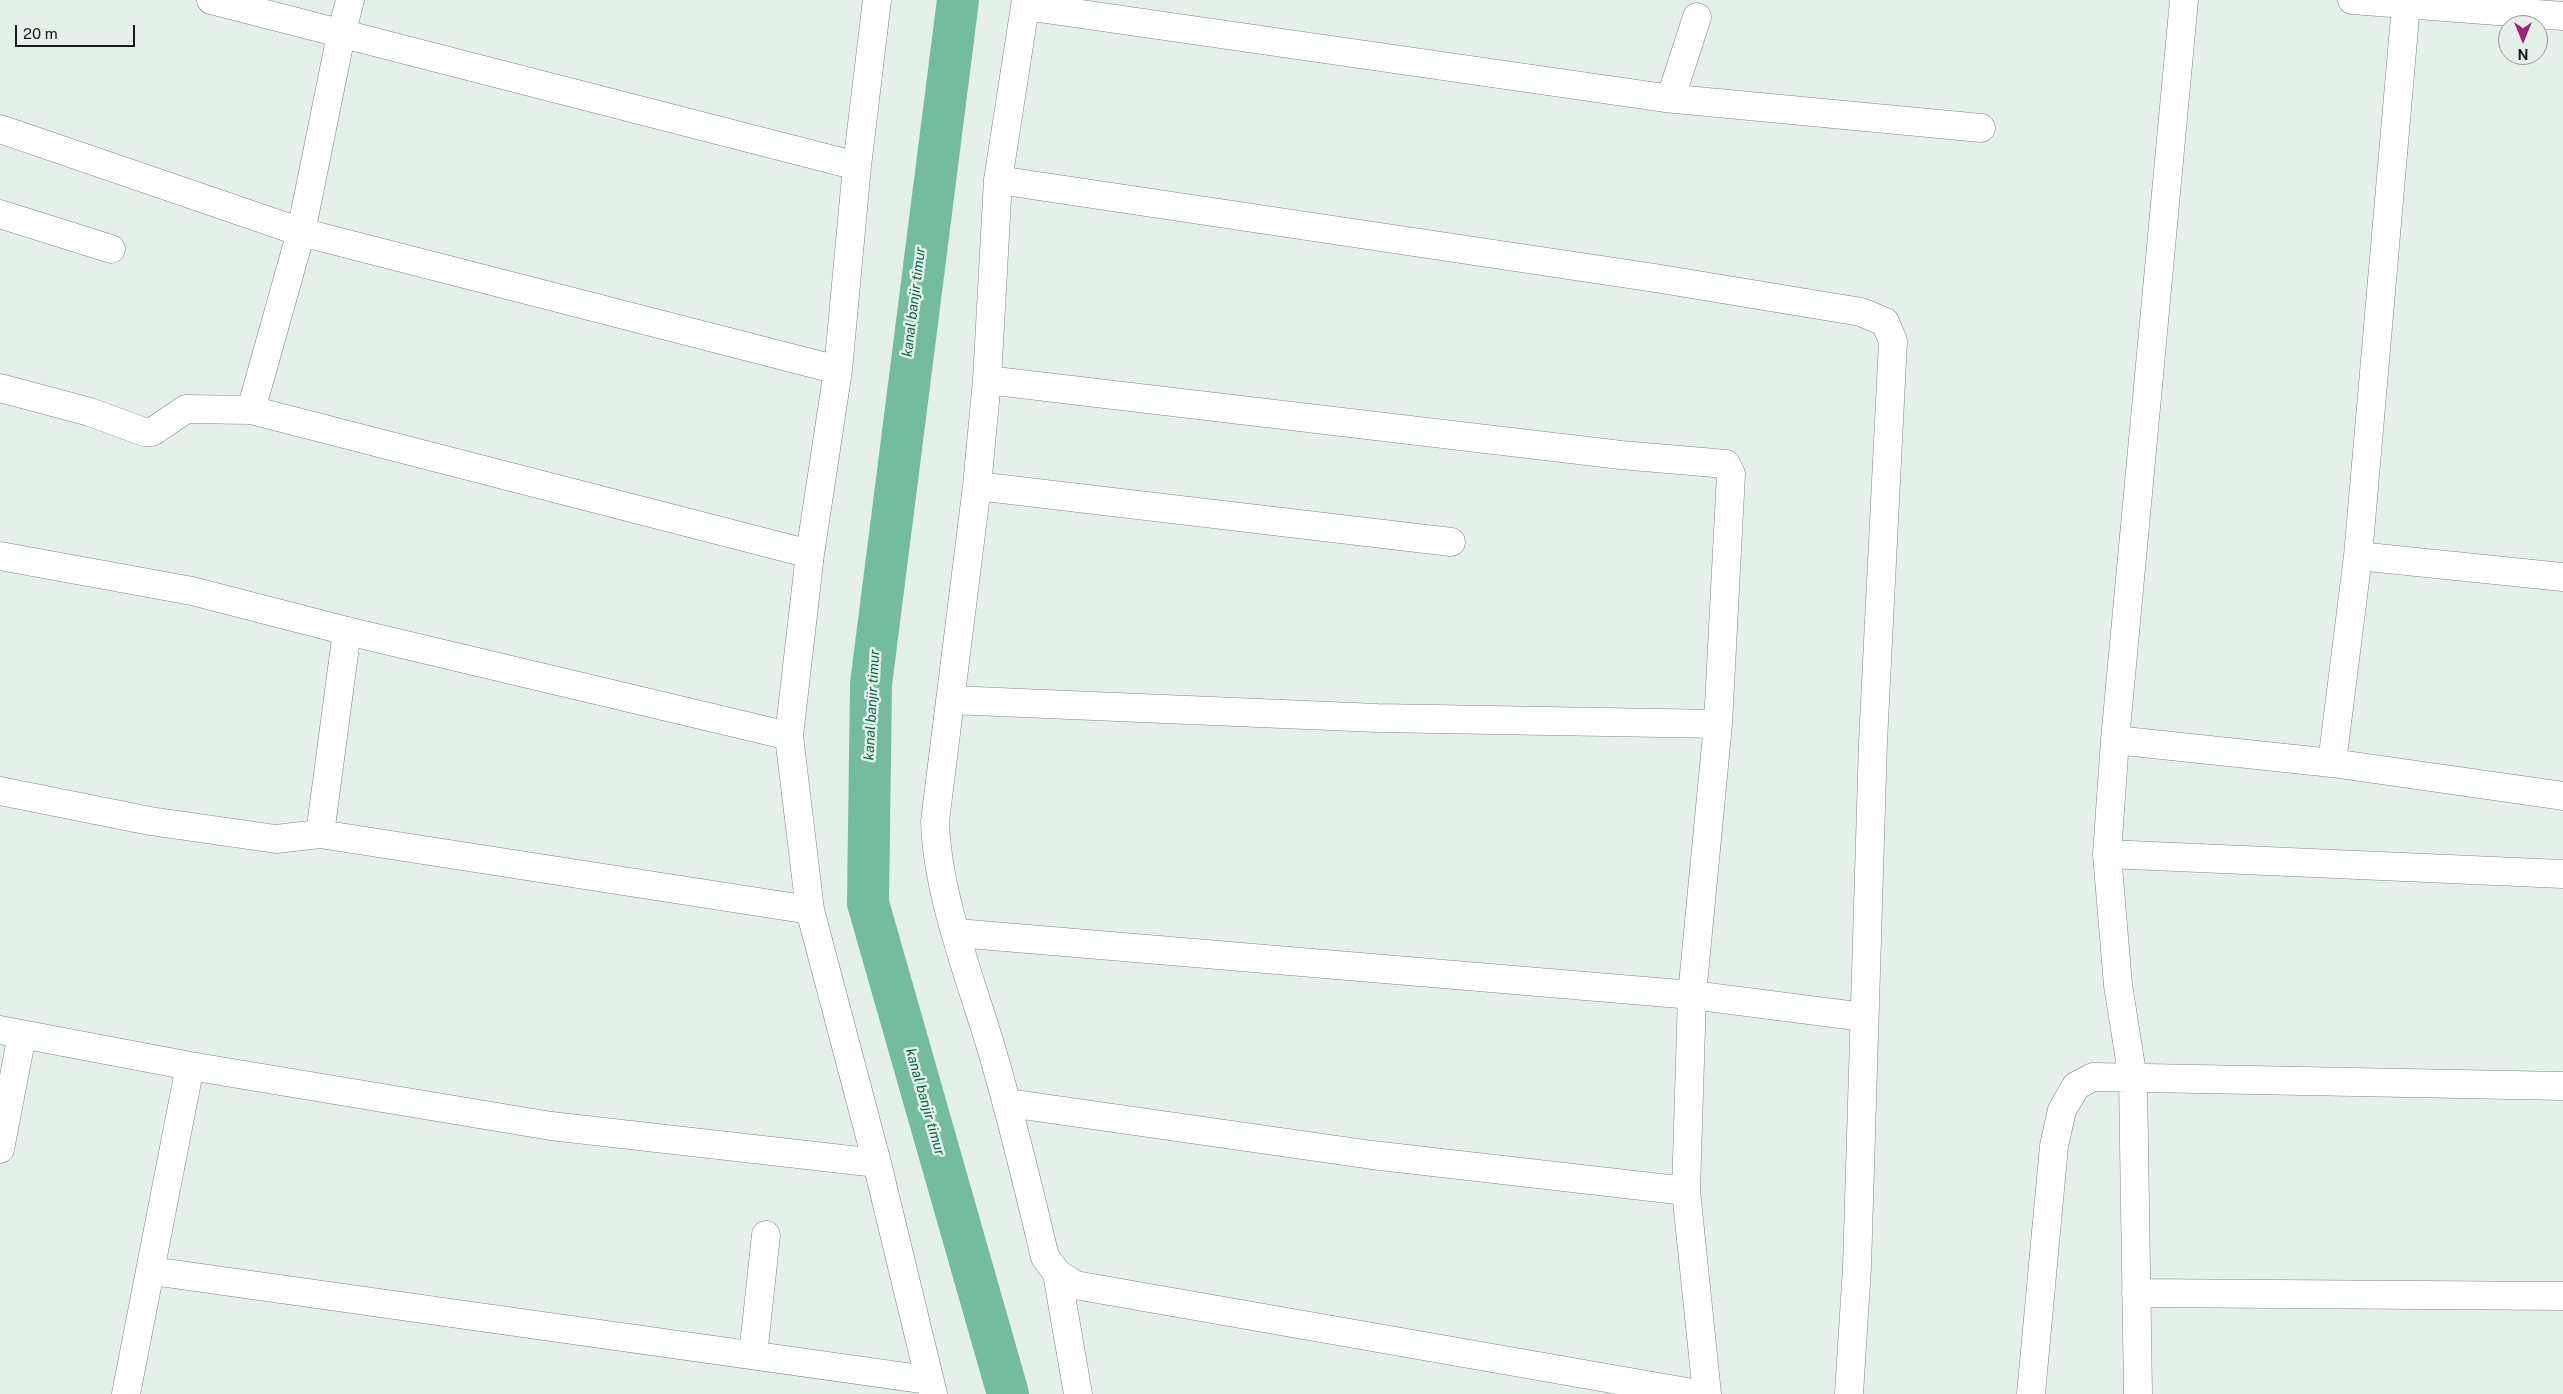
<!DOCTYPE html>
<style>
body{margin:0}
#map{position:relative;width:2563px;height:1394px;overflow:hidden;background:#e5f0ea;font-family:"Public Sans",sans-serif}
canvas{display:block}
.north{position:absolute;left:2498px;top:15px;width:50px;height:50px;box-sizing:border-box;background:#e5f0ea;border:1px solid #929a96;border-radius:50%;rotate:180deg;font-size:14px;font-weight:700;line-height:20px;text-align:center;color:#161a18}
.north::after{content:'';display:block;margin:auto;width:18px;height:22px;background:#a22476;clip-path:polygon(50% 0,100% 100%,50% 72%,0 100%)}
.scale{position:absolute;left:15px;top:25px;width:120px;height:22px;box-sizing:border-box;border:2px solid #161a18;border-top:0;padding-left:6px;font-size:15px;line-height:18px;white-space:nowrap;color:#161a18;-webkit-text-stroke:4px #e5f0ea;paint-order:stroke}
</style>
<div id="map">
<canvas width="2563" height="1394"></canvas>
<div class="north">N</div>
<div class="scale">20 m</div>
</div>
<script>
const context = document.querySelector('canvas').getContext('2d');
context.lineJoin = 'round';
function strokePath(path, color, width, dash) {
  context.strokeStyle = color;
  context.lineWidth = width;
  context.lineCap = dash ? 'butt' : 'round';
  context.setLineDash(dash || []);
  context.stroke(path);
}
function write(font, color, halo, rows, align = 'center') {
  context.font = font + ' "Public Sans",sans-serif';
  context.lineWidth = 5;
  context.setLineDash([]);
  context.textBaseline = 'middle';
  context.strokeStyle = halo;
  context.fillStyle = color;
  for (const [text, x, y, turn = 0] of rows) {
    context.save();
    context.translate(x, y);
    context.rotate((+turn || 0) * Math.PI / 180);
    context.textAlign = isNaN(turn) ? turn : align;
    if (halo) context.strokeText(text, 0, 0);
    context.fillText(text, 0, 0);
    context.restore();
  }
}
const canal = new Path2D(`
 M958,0L871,684L868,903L1008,1394`);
const street = new Path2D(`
 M211,0L857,166
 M877,0L857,166L838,370L810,554L789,736L810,910L877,1163L933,1394
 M1026,0L998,180L987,380L977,486L935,821C937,893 969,975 990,1044C1011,1114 1028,1186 1045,1257L1057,1273L1075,1285L1698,1394
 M2352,0L2563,16
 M1025,6L1665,98L1981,128
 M1665,98L1672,94L1697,17
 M0,129L301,232L838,370
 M998,180L1655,278L1861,312L1885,322L1893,341L1873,742L1857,1267L1849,1394
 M0,214L111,249
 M987,380L1621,455L1726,464L1731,474L1718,724L1692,995L1686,1191L1707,1394
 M0,388L90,412L144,432H152L186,409L251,410L810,554
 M251,410L301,232L341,35L350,0
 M977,486L1451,542
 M0,556L192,591L347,631L789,736
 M2358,556L2563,577
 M951,700L1377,718L1718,724
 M2115,740L2332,763L2563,796
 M2332,763L2358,556L2406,5
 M0,791L150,821L276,839L320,834L810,910
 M320,834L347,631
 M2107,854L2563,874
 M957,933L1692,995L1864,1017
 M0,1030L190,1066L551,1126L877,1163
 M1008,1103L1372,1155L1686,1191
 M0,1149L22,1035
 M152,1271L928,1380
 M1057,1273L1078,1394
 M2136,1293L2563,1296
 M753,1355L766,1235
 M126,1394L190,1066
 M2031,1394L2054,1146L2062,1110L2076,1086L2093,1077L2563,1086
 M2138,1394L2133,1079L2118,985L2107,854L2115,740L2184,0`);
const waterNames = [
 ["kanal banjir timur",914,302,-83],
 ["kanal banjir timur",872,705,-87],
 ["kanal banjir timur",925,1102,74]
];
strokePath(canal, '#74bc9e', 42);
strokePath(street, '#7d8782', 29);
strokePath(street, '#fff', 28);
write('italic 14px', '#066549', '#e5f0ea', waterNames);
</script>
